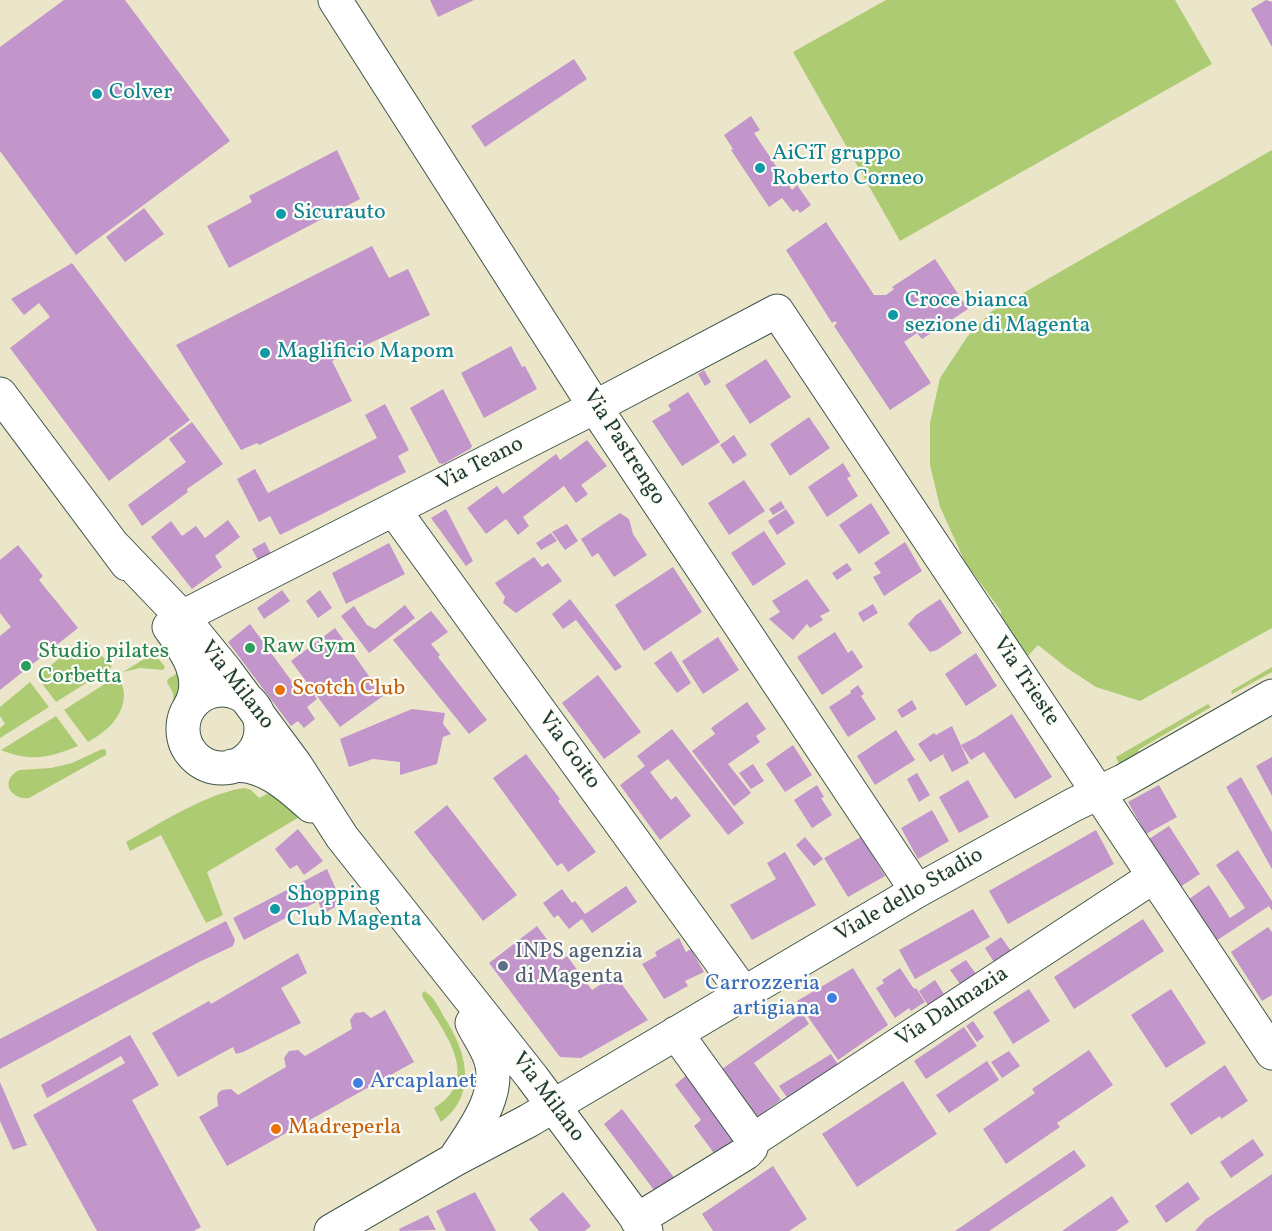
<!DOCTYPE html>
<style>
body{margin:0}
canvas{display:block;background:#ebe6c9}
</style>
<canvas width="1272" height="1231"></canvas>
<script>
const context = document.querySelector('canvas').getContext('2d');
context.lineJoin = 'round';
function fillPath(path, color) {
  context.fillStyle = color;
  context.fill(path, 'evenodd');
}
function strokePath(path, color, width, dash) {
  context.strokeStyle = color;
  context.lineWidth = width;
  context.lineCap = dash ? 'butt' : 'round';
  context.setLineDash(dash || []);
  context.stroke(path);
}
function write(font, color, halo, rows, align = 'center') {
  context.font = font + ' Vollkorn,serif';
  context.lineWidth = 4.5;
  context.setLineDash([]);
  context.textBaseline = 'middle';
  context.strokeStyle = halo;
  context.fillStyle = color;
  for (const [text, x, y, turn = 0] of rows) {
    context.save();
    context.translate(x, y);
    context.rotate((+turn || 0) * Math.PI / 180);
    context.textAlign = isNaN(turn) ? turn : align;
    if (halo) context.strokeText(text, 0, 0);
    context.fillText(text, 0, 0);
    context.restore();
  }
}
const green = new Path2D(`
 M886,0H1175L1212,64L900,241L793,52Z
 M1272,150V628L1140,701L1096,687L1067,668L1038,645L1027,657L1001,615V611L965,562L940,507L930,465V423L940,378L967,337L992,311Z
 M81,640L95,648L112,667L56,702L37,677Z
 M154,653L165,667L163,670L140,668L123,672Z
 M1272,667V672L1232,694L1231,691Z
 M184,669L186,674L174,708L173,693L167,682L168,679Z
 M119,675C120,681 124,688 124,694C124,717 106,732 88,742L64,710Z
 M30,682L49,707L0,738V728L5,724L0,716V707Z
 M1208,704L1211,707L1138,750L1142,757L1119,764L1116,757Z
 M56,716L78,746C49,758 30,762 1,750Z
 M102,749L106,750V755L29,798C9,800 0,780 19,770L51,768L72,763Z
 M245,788L251,790L259,798L277,789L301,816L207,872L223,915L206,923L161,835L130,851L126,842C159,824 209,792 245,788Z
 M424,991C434,996 439,1008 444,1017C466,1050 479,1094 441,1122L434,1108C483,1079 444,1032 423,998L422,994Z`);
const building = new Path2D(`
 M64,0H125L230,141L76,255L0,151V47Z
 M430,0H474L438,17Z
 M1266,0L1272,2V47L1251,9Z
 M574,59L587,79L485,147L471,126Z
 M751,116L760,130L754,133L792,190L797,185L811,205L800,213L797,209L793,212L782,198L769,207L731,150L733,149L724,135Z
 M337,150L360,199L229,268L207,226L252,202L249,196Z
 M144,208L164,234L125,262L106,237Z
 M826,222L874,295H886L894,289L892,287L935,259L968,309L922,339L917,333L904,342L931,383L890,410L834,326L837,323L835,321L832,323L786,250Z
 M372,246L389,278L408,269L430,315L332,361L352,401L259,445L257,443L241,450L176,345Z
 M72,263L190,420L109,481L10,348L50,317L39,303L24,315L11,299Z
 M511,346L522,367L525,366L537,389L484,418L461,373Z
 M766,359L791,397L750,424L725,385Z
 M704,370L711,382L705,386L698,374Z
 M443,389L472,446L470,449L443,464L439,463L410,408Z
 M688,392L720,442L682,466L652,421L671,410L668,405Z
 M385,404L409,450L398,456L406,472L280,535L270,516L259,522L237,479L255,469L268,493L377,438L365,415Z
 M809,417L830,448L790,476L770,444Z
 M192,422L223,464L187,489L188,492L142,526L128,505L186,462L169,439Z
 M734,435L747,455L733,464L720,445Z
 M587,440L607,466L581,485L588,494L576,503L564,486L523,517L529,526L518,535L506,519L486,534L467,508L497,486L503,494L556,454L560,460Z
 M843,463L851,476L847,478L858,496L827,517L808,487Z
 M744,480L765,511L729,535L708,503Z
 M781,501L785,508L773,515L769,509Z
 M871,503L890,533L859,554L839,525Z
 M446,509L473,561L466,566L431,518Z
 M786,509L795,523L777,535L768,521Z
 M620,513L629,519L633,534L647,555L614,577L598,553L592,557L581,539Z
 M228,520L240,537L215,556L222,567L192,589L151,537L171,521L182,536L196,526L205,538Z
 M567,524L578,541L565,550L552,532Z
 M764,531L786,564L753,586L731,553Z
 M551,533L557,541L541,550L536,543Z
 M265,542L271,554L258,560L252,549Z
 M905,542L922,571L884,596L873,577L881,573L874,563Z
 M389,543L405,574L346,604L332,573Z
 M18,545L43,576L39,580L78,628L0,690V636L11,627L0,613V560Z
 M534,557L542,567L548,563L562,581L516,613L503,603L505,597L495,583Z
 M847,563L852,570L837,580L832,573Z
 M673,567L702,612L644,651L615,605Z
 M807,579L830,611L820,616L823,620L810,628L807,624L793,640L769,619L780,612L772,601Z
 M282,590L290,601L264,619L257,608Z
 M320,590L332,608L318,618L306,601Z
 M570,599L622,667L615,671L576,620L563,629L552,614Z
 M940,599L962,633L937,650L930,652L908,624L916,615Z
 M873,604L878,613L863,622L858,613Z
 M405,605L415,618L369,653L341,616L354,606L367,625L375,629Z
 M431,611L448,632L431,644L440,655L438,657L487,720L469,734L393,640Z
 M250,624L301,694L309,688L317,699L307,707L315,719L304,728L298,721L291,726L228,642Z
 M335,628L383,696L340,727L291,661Z
 M835,632L848,653L852,650L863,667L822,695L797,657Z
 M718,637L739,670L703,694L682,661Z
 M671,651L691,683L677,693L654,663Z
 M976,653L997,686L966,706L945,674Z
 M598,675L641,732L604,759L562,703Z
 M858,685L864,694L861,696L876,719L848,737L829,707L851,693L850,691Z
 M912,700L917,709L902,718L897,710Z
 M747,702L766,729L756,736L760,742L728,764L751,793L734,806L692,751L715,734L711,728Z
 M412,709L445,713L443,724L451,734L443,737L437,764L400,775V762L373,759L349,767L340,739Z
 M1012,714L1052,777L1015,799L984,752L971,760L961,745L975,738Z
 M952,726L969,763L952,772L943,755L947,752L930,762L918,744L934,733L936,735Z
 M672,729L744,823L728,835L668,759L650,772L671,800L676,796L691,816L660,840L620,785L645,766L637,756Z
 M896,730L915,760L875,785L857,756Z
 M793,745L812,775L785,792L766,764Z
 M526,754L560,799L558,801L596,852L568,872L562,863L557,866L493,778Z
 M1272,757V796L1256,766Z
 M753,764L764,781L751,789L739,773Z
 M917,773L930,795L919,802L907,779Z
 M1241,777L1272,832V869L1226,787Z
 M968,780L989,817L959,833L939,797Z
 M817,785L824,797L821,798L832,815L812,828L794,800Z
 M1159,785L1177,817L1146,834L1128,802Z
 M447,805L517,895L483,921L414,832Z
 M932,810L949,841L918,859L901,828Z
 M1169,826L1200,874L1180,887L1149,839Z
 M298,829L323,861L304,875L297,865L290,869L275,849Z
 M1096,830L1114,864L1008,924L989,891Z
 M805,837L823,859L814,866L796,845Z
 M861,837L885,876L848,897L824,858Z
 M1238,850L1272,901V911L1269,906L1216,941L1189,899L1209,885L1230,918L1245,908L1216,865Z
 M785,852L816,905L752,940L730,905L776,879L767,863Z
 M327,869L339,896L336,899L335,907L323,914L318,901L244,940L233,918Z
 M626,886L637,902L592,933L582,919L569,929L558,915L554,918L543,903L562,889L572,903L575,901L585,914Z
 M973,909L990,937L915,979L899,950Z
 M1143,919L1164,951L1074,1009L1054,977Z
 M226,921L235,940L233,946L199,962L0,1069V1039Z
 M537,926L562,960L567,956L592,990L615,975L648,1020L581,1058L560,1057L489,963Z
 M1268,927L1272,932V995L1262,1001L1231,952Z
 M1001,937L1011,951L994,962L985,948Z
 M679,938L686,952L691,949L704,972L685,981L688,986L664,999L642,964L657,956L655,952Z
 M298,953L307,973L281,988L301,1023L243,1052L236,1054L233,1047L178,1077L152,1033L209,1001L211,1004Z
 M966,960L976,974L960,984L950,970Z
 M853,968L888,1025L838,1060L797,1001Z
 M900,968L914,989L916,988L925,1002L911,1011L909,1008L895,1018L876,988L884,983L882,980Z
 M935,980L944,994L928,1005L919,991Z
 M1029,989L1050,1021L1013,1044L993,1012Z
 M1171,989L1206,1043L1166,1068L1131,1015Z
 M385,1010L414,1062L227,1166L199,1117L218,1106L217,1097L218,1093L222,1090L231,1089L238,1095L286,1067L284,1058L289,1051L298,1050L305,1056L352,1029L350,1020L355,1013L364,1012L371,1018Z
 M802,1013L809,1024L754,1063L781,1100L757,1117L722,1069Z
 M973,1021L984,1037L977,1042L966,1026Z
 M964,1027L977,1046L926,1079L914,1061Z
 M130,1035L159,1085L132,1100L201,1227L194,1231H97L33,1115L125,1063L121,1056L47,1098L41,1085Z
 M1089,1050L1113,1085L1057,1123L1060,1127L1006,1164L983,1129L1035,1093L1032,1089Z
 M1009,1051L1020,1066L1002,1078L991,1062Z
 M831,1054L839,1066L788,1099L779,1086Z
 M987,1061L999,1080L949,1113L936,1095Z
 M1225,1065L1248,1101L1221,1119L1220,1116L1191,1135L1170,1104Z
 M689,1073L735,1142L716,1156L694,1126L701,1120L675,1085Z
 M903,1081L937,1134L857,1187L822,1134Z
 M0,1082L27,1145L13,1150L0,1121Z
 M622,1109L679,1184L660,1198L604,1124Z
 M1253,1139L1264,1155L1231,1178L1220,1162Z
 M1074,1150L1086,1166L989,1231H955Z
 M773,1166L807,1219L789,1231H713L702,1214Z
 M1272,1174V1231H1195L1206,1219Z
 M1188,1182L1200,1199L1166,1223L1155,1206Z
 M475,1192L496,1231H446L436,1211Z
 M563,1192L591,1226L585,1231H539L529,1219Z
 M1112,1196L1129,1222L1116,1231H1062Z
 M428,1215L436,1230L400,1231L399,1229Z`);
const minor = new Path2D(`
 M335,0L595,407L917,891
 M0,394L127,564
 M394,510L743,992
 M115,547L182,617L226,671L295,764L342,837L532,1077L646,1231
 M182,617L595,407L777,311L1272,1053
 M169,627C186,650 206,678 190,706
 M183 729a39 39 0 1 1 78 0a39 39 0 1 1-78 0Z
 M232,766C262,761 291,788 311,806
 M753,1140L1153,877
 M454,1160C472,1132 501,1096 491,1061C487,1047 478,1036 472,1023
 M637,1220L746,1153L751,1148L753,1140L676,1033
 M331,1231L454,1160L528,1121L917,891L1073,805L1123,781L1272,696`);
const markers = [
 [97,94,6,"#0f9aa8"],
 [760,168,6,"#0f9aa8"],
 [281,214,6,"#0f9aa8"],
 [893,315,6,"#0f9aa8"],
 [265,353,6,"#0f9aa8"],
 [250,648,6,"#2e9e5b"],
 [26,666,6,"#2e9e5b"],
 [280,690,6,"#e8710a"],
 [275,909,6,"#0f9aa8"],
 [503,966,6,"#5c6f8a"],
 [832,998,6,"#3f7fe0"],
 [358,1083,6,"#3f7fe0"],
 [276,1129,6,"#e8710a"]
];
const cultureNames = [
 ["Colver",109,94],
 ["AiCiT gruppo",772,155],
 ["Roberto Corneo",772,180],
 ["Sicurauto",293,214],
 ["Croce bianca",905,302],
 ["sezione di Magenta",905,327],
 ["Maglificio Mapom",277,353],
 ["Shopping",287,896],
 ["Club Magenta",287,921]
];
const streetNames = [
 ["Via Pastrengo",623,448,57],
 ["Via Teano",481,465,-27],
 ["Via Trieste",1025,682,56],
 ["Via Milano",236,686,52],
 ["Via Goito",568,751,54],
 ["Viale dello Stadio",910,896,-30],
 ["Via Dalmazia",953,1008,-33],
 ["Via Milano",547,1098,53]
];
const leisureNames = [
 ["Raw Gym",262,648],
 ["Studio pilates",38,653],
 ["Corbetta",38,678]
];
const foodNames = [
 ["Scotch Club",292,690],
 ["Madreperla",288,1129]
];
const serviceNames = [
 ["INPS agenzia",515,953],
 ["di Magenta",515,978]
];
const shopNames = [
 ["Carrozzeria",820,985],
 ["artigiana",820,1010],
 ["Arcaplanet",370,1083,"left"]
];
fillPath(green, '#accb73');
fillPath(building, '#c295cb');
strokePath(minor, '#3e564a', 35);
strokePath(minor, '#fff', 33);
for (const [x, y, r, color] of markers) {
  const dot = new Path2D();
  dot.arc(x, y, r, 0, 2 * Math.PI);
  context.fillStyle = color;
  context.fill(dot);
  strokePath(dot, '#fdfcf7', 2);
}
write('22px', '#0d838f', '#fdfcf7', cultureNames, 'left');
write('22px', '#1f3d34', '#fdfcf7', streetNames);
write('22px', '#27864d', '#fdfcf7', leisureNames, 'left');
write('22px', '#c56008', '#fdfcf7', foodNames, 'left');
write('22px', '#4e5e75', '#fdfcf7', serviceNames, 'left');
write('22px', '#366cbe', '#fdfcf7', shopNames, 'right');
</script>
